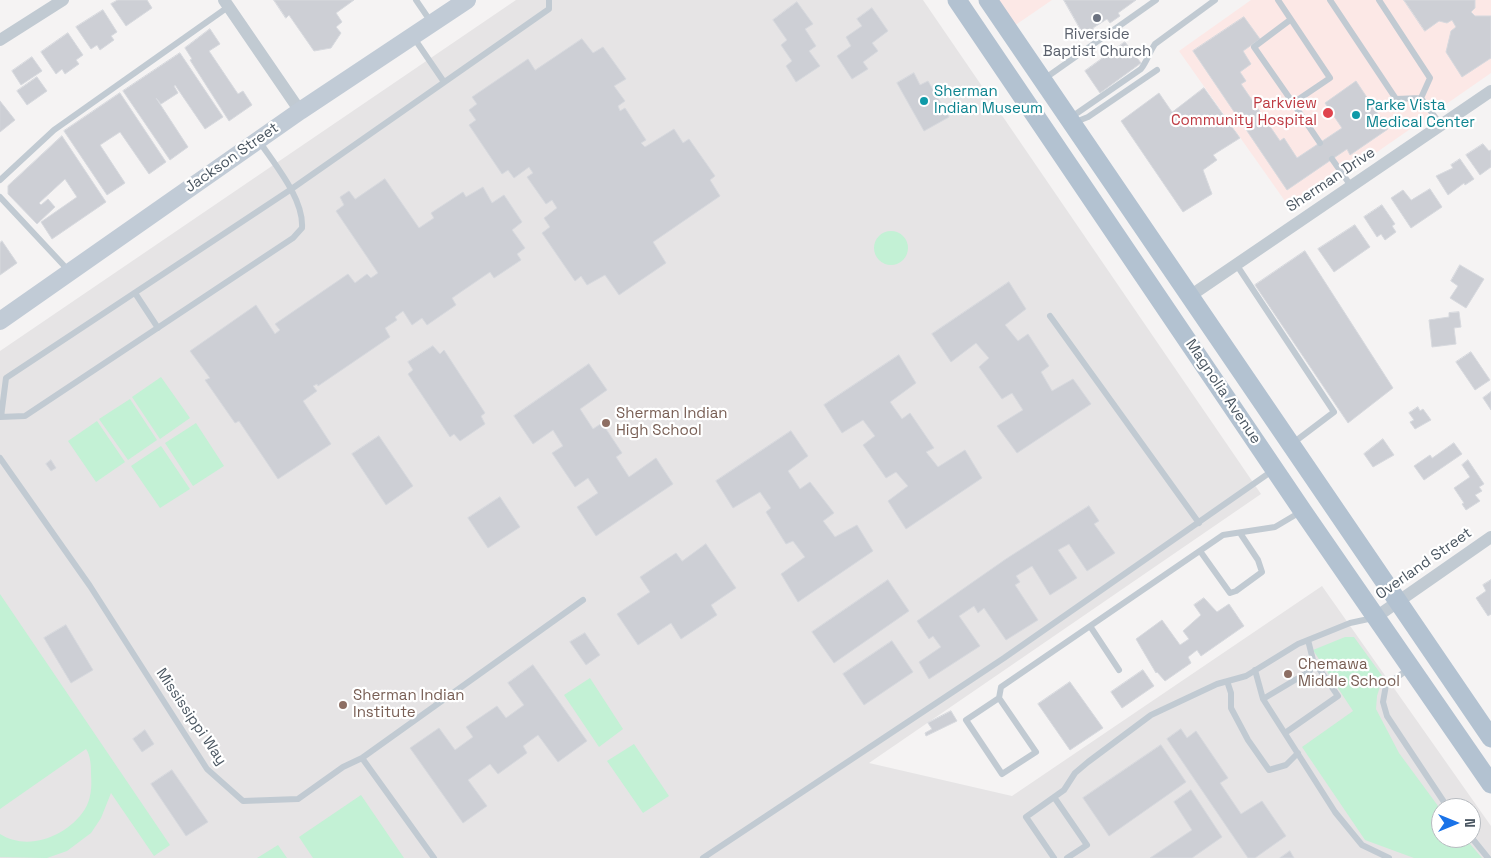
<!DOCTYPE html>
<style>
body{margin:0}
#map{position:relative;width:1491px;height:858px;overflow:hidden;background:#f5f3f3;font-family:"Space Grotesk",sans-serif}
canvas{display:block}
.north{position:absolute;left:1431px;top:798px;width:50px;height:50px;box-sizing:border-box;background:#fff;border:1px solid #b7bbc0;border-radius:50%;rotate:90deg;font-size:14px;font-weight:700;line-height:20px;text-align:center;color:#4a5661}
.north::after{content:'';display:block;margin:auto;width:18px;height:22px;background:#1a73e8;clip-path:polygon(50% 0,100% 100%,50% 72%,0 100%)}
</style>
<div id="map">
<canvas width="1491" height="858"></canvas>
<div class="north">N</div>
</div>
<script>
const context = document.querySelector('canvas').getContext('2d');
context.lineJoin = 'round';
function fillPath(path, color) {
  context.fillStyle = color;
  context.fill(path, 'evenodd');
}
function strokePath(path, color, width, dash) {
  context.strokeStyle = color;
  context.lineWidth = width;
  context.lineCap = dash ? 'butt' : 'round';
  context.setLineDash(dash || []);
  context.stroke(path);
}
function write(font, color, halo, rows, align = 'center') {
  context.font = font + ' "Space Grotesk",sans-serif';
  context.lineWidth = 4.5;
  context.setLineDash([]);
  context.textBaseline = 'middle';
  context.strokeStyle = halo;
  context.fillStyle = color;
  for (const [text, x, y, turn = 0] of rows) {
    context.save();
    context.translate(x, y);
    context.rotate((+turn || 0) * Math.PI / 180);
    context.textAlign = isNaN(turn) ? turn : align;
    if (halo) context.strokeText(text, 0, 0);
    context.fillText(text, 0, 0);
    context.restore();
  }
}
const education = new Path2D(`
 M516,0H923L1261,494L869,763L1012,796L1322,586L1491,826V858H0V351ZM1441,808H1471V838H1441Z`);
const medical = new Path2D(`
 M996,0H1052L1014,26Z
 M1251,0H1491V73L1292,211L1179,51Z`);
const green = new Path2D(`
 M874 248a17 17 0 1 1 34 0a17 17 0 1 1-34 0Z
 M161,377L190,418L160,439L132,397Z
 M130,399L157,440L128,460L99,419Z
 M97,421L125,462L96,482L68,441Z
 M196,423L224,466L193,486L165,443Z
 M161,446L190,489L160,508L131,466Z
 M0,594L170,845L154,856L111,793L101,818L91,833L67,851L47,858L0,857V834C28,852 68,836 85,809C91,799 92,787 91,775C91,767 91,756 86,749L0,809Z
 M1345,637H1354L1383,677L1377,696L1376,709L1399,753L1441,810V838H1465L1482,858H1414L1365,840L1302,747L1353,711L1313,650Z
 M590,678L623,729L599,747L564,695Z
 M634,744L669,796L643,813L607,761Z
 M361,795L404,858H313L299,837Z
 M278,845L287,858H257Z`);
const building = new Path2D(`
 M118,0H147L152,8L126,26L111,4Z
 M274,0H354L336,13L342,22L336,27L341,33L331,48L314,51L289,15L286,18Z
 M1064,0H1136L1118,13L1120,16L1110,23L1107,19L1093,28L1094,31L1085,37Z
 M1404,0H1475V8L1471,12L1475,16H1491V58L1462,77L1446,52L1451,31L1456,27L1452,20L1447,23L1439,21L1425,31Z
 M797,2L813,24L805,29L816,46L809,51L820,66L796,82L786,66L792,61L781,45L787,40L773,20Z
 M872,8L888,31L872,43L878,51L863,62L868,69L852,79L837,56L851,46L846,37L862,26L857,19Z
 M103,10L117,32L111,36L114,40L100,50L97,45L91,49L76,27Z
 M1244,17L1260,39L1243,51L1251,64L1240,72L1246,81L1241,84L1280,141L1284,138L1297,158L1342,128L1325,103L1356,81L1388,129L1350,155L1347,149L1287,190L1193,51Z
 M210,29L220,44L209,51L238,94L243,91L252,105L229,121L190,60L192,59L185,48Z
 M68,33L83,55L76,60L79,64L65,74L62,69L56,74L41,52Z
 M582,39L593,53L603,47L626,79L614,86L625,101L618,106L620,111L625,108L646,140L641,143L645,147L674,129L683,143L689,139L715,176L710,180L720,196L653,242L666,263L619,295L605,275L587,285L581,276L575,281L542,233L550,227L544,218L557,208L552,200L546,204L527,177L533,173L529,167L514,178L508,170L502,174L469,125L476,120L469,110L477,104L472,97L528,59L535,70Z
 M1125,42L1141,63L1100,93L1085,71Z
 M180,53L223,117L205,129L175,85L174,86L178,93L161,104L156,98L188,147L170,160L123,91Z
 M32,57L42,71L21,85L12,71Z
 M914,73L920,85L928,81L949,117L924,131L897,83Z
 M37,77L47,91L27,105L17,91Z
 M1204,88L1240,138L1213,155L1217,160L1203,170L1212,194L1183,212L1121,121L1159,93L1172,112Z
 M120,93L166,162L149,174L120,132L100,145L125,183L107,195L64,131Z
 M0,101L15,120L0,132Z
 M62,136L106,202L52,239L41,222L77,197L65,179L39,203L41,205L48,199L55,207L37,224L8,194V186Z
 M1483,144L1489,151L1491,150V167L1480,175L1466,155Z
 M1460,159L1474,179L1465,185L1464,183L1448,195L1436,176L1453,168L1451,165Z
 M385,179L419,228L434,218L431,213L463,192L466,197L483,187L492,203L504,195L522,222L512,230L525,248L517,254L521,260L494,278L490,272L452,298L456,305L427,325L422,318L412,325L403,311L395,317L397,320L385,328L390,337L318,386L317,384L313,386L317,391L303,401L331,444L278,479L239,421L235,423L205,380L210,378L190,351L256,305L275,334L280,330L275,324L348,274L355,283L367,274L371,278L378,273L336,211L344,205L340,197L349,191L355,199Z
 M1430,189L1442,207L1411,228L1391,198L1403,190L1411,200Z
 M1382,205L1395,224L1392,226L1396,232L1385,240L1381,234L1377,237L1364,217Z
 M1355,225L1370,247L1334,272L1318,249Z
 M2,241L17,263L0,275V243Z
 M1305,251L1393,388L1348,423L1255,285Z
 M1460,265L1484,279L1466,308L1450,298L1458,286L1451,281Z
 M1009,282L1026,309L1005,325L1018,341L1028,334L1049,366L1041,372L1052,391L1073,379L1091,404L1017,453L997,426L1023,410L1012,393L1002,399L979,367L989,358L976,343L951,362L932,334Z
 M1459,312L1461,327L1454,328L1456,344L1432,347L1429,320L1449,317V313Z
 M433,346L440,354L444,350L485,413L481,416L485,424L460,441L454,434L450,437L408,374L413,370L408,362Z
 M1471,352L1490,380L1475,390L1456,362Z
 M899,355L916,383L890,402L902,419L910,413L934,448L926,452L938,467L965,450L982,478L906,529L888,501L908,486L896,472L886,478L863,445L875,436L863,420L842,433L824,405Z
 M589,364L607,390L580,409L593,429L602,423L622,453L616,457L629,477L656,458L673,484L596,536L577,507L598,493L588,478L575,487L552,453L563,446L553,430L533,444L514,416Z
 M1491,392V410L1483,398Z
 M1418,407L1420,411L1423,409L1431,420L1415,429L1410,422L1414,420L1409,413Z
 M791,431L808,456L788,471L800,489L810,482L834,513L823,521L835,537L857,525L873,551L798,602L781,574L805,557L793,541L786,544L766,512L771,508L760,492L733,508L716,481Z
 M379,436L413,486L386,505L352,454Z
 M1383,439L1394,455L1373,467L1364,454Z
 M1454,443L1462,454L1424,480L1414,466L1430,455L1432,458Z
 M51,460L56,468L51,471L46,464Z
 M1468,460L1484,484L1479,487L1482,491L1475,495L1480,501L1466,510L1462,504L1464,503L1454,488L1470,477L1462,465Z
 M500,497L520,527L488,548L468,518Z
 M1089,506L1099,521L1094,524L1115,553L1087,571L1069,544L1058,550L1077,578L1050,595L1032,566L1016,576L1020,582L1015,585L1038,620L1006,640L984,608L978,613L974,606L959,616L980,646L929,679L919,662L941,647L933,636L929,639L917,621L1006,559Z
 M706,544L736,588L711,605L717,615L681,639L671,623L638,645L617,614L650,592L640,577L676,553L682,561Z
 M888,580L909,611L834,663L812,632Z
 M1491,580V614L1488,616L1476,598L1486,591L1483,585Z
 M1204,598L1217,612L1229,604L1244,626L1201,656L1197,650L1188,657L1191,663L1165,681L1157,672L1156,673L1136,639L1162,620L1180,645L1189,639L1183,631L1201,615L1194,605Z
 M66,625L93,670L71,683L44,638Z
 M585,633L600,655L586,665L570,642Z
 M892,641L913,672L864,705L843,674Z
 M533,665L587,741L558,762L538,735L523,746L527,753L498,774L490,764L468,780L487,806L463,823L410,748L439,728L455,750L473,737L466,727L497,706L506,718L524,705L508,683Z
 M1143,670L1154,686L1122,708L1111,692Z
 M1070,682L1103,728L1070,750L1038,704Z
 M951,711L957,721L926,736L925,733L932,729L928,723Z
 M1181,729L1187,738L1196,731L1228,778L1220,783L1241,814L1262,801L1286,836L1255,858H1248L1167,739Z
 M145,730L154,744L142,752L133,739Z
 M1161,745L1186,782L1109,836L1083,798Z
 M172,770L208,822L186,836L151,784Z
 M1191,790L1222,837L1192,858H1150L1192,830L1174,802Z
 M1290,851L1294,858H1280Z`);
const lane = new Path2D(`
 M416,0L431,22
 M1278,0L1330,78L1293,103L1320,143
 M1330,0L1396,99L1421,98
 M1379,0L1430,78L1421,98
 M1290,20L1254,47L1293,103
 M414,38L444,82
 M1044,79L1156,0
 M1421,98L1441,125
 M1070,118L1141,69C1147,61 1149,53 1155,44L1215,0
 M1073,123L1088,117L1157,70
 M1332,159L1351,186
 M0,180L54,130L228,7
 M0,197L69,271
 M1236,264L1334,412L1293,443
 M135,293L158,328
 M1050,316L1199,523
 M0,417L25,416L293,238L302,228C304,199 275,165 259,141
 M1,417L6,378L290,190L549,9V0
 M0,458L90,586L207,769L243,801L298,799L343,767L362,758L583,600
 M1200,551L1230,593L1236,591L1262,572L1258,560L1240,533
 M1090,626L1119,670
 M1410,668L1386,685L1383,702L1387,716L1448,808
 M1255,670L1263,699L1335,812L1362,845L1389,858
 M1227,681L1231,693V708L1248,740L1269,770L1286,765L1298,753
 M999,698L1036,752L1002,774L966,720L999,698L1001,687L1223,535L1275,527L1302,511
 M1263,699L1310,671L1313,660
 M1285,733L1338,696L1313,660L1308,640
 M362,758L434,858
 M1054,797L1087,845L1067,858
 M1471,837L1488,858
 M703,858L1004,658L1272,471
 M1054,858L1026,817L1064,790L1075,773L1088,762L1151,715L1217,684L1246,676L1298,644L1350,623L1373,618`);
const street = new Path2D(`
 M224,0L300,111
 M0,40L63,0
 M1190,296L1491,91
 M1376,617L1491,537`);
const secondary = new Path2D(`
 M0,321L300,111L467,0`);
const primary = new Path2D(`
 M957,0L1304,513L1491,784
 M988,0L1491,738`);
const markers = [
 [1097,18,5,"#6b7280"],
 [924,101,5,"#0f9aa8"],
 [1328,113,6,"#e0444e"],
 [1356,115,5,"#0f9aa8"],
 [606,423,5,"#8d6e63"],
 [1288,674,5,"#8d6e63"],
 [343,705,5,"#8d6e63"]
];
const worshipNames = [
 ["Riverside",1097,35],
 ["Baptist Church",1097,52]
];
const cultureNames = [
 ["Sherman",934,92],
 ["Indian Museum",934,109],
 ["Parke Vista",1366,106],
 ["Medical Center",1366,123]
];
const healthNames = [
 ["Parkview",1317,104],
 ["Community Hospital",1317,121]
];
const streetNames = [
 ["Jackson Street",232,158,-35],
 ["Sherman Drive",1331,180,-34],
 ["Magnolia Avenue",1223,392,56],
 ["Overland Street",1424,564,-35],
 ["Mississippi Way",191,717,56]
];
const educationNames = [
 ["Sherman Indian",616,414],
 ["High School",616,431],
 ["Chemawa",1298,665],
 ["Middle School",1298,682],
 ["Sherman Indian",353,696],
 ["Institute",353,713]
];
fillPath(education, '#e6e4e5');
fillPath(medical, '#fce8e6');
fillPath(green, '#c3f1d5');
fillPath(building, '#cdcfd5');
strokePath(building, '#d7d9de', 1);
strokePath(lane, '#c1cad2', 6);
strokePath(street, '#c1cad2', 12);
strokePath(secondary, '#c1cbd6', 18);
strokePath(primary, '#b3c2d1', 19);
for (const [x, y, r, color] of markers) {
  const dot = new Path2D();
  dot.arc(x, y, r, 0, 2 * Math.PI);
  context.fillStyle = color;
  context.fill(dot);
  strokePath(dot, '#fff', 2);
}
write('15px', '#5b616d', '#fff', worshipNames);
write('15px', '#0d838f', '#fff', cultureNames, 'left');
write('15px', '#be3a42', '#fff', healthNames, 'right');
write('15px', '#4a5661', '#fff', streetNames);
write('15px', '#785e54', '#fff', educationNames, 'left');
</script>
